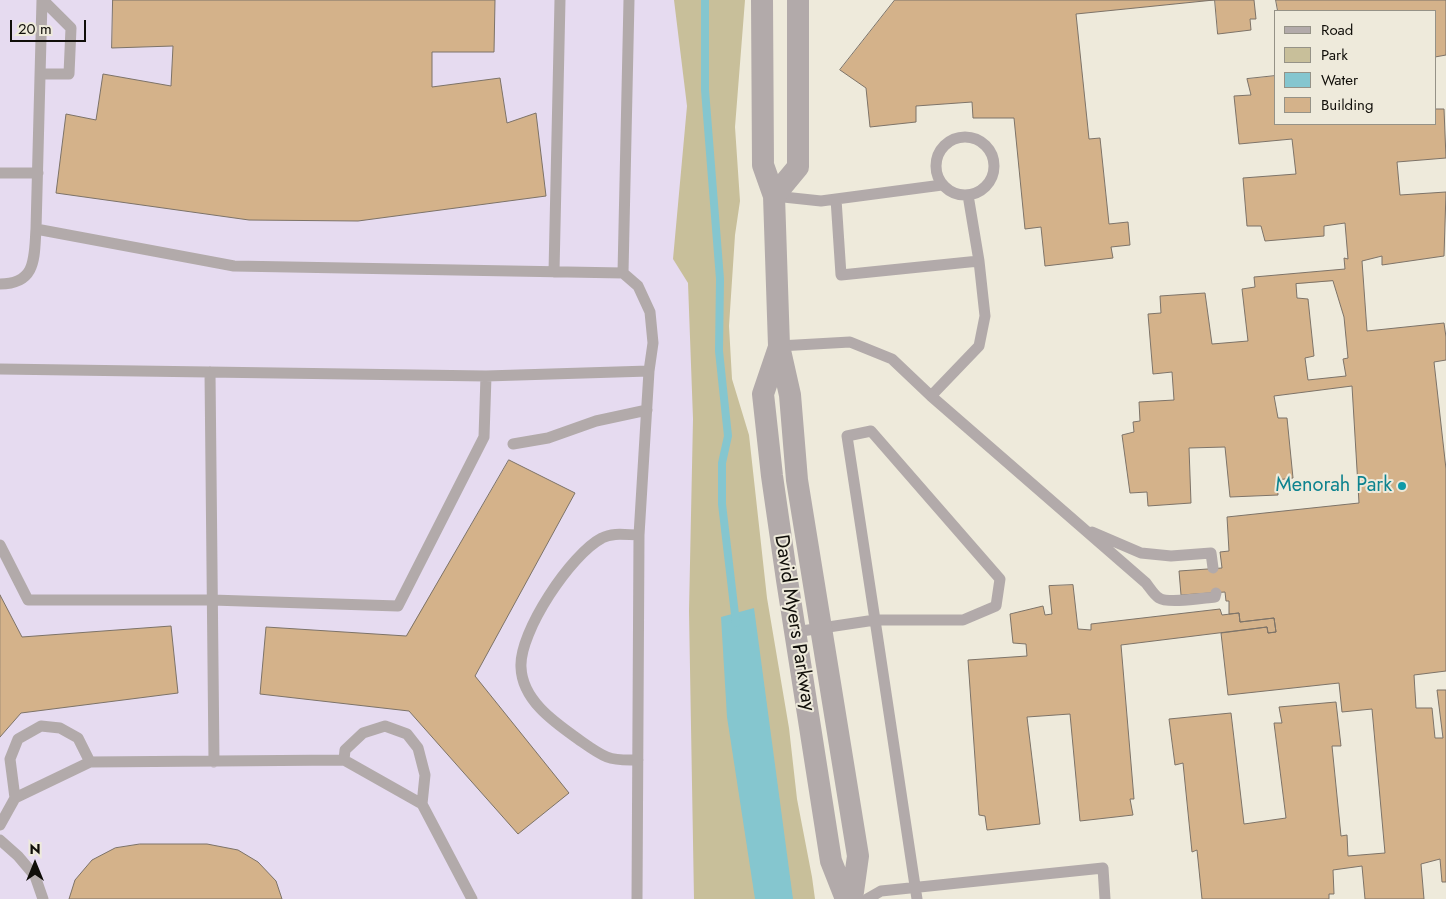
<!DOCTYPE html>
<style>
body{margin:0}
#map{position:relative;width:1446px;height:899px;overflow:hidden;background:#eeeadb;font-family:Jost,sans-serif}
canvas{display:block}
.legend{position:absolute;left:1274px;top:10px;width:162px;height:115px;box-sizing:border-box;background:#eeeadb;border:1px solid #959287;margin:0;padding:6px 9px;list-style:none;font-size:15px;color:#100e09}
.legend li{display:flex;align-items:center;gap:10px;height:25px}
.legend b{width:25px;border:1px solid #959287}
.north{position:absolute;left:10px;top:839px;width:50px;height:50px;-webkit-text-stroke:4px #eeeadb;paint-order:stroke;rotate:0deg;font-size:14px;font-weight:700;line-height:20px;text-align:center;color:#100e09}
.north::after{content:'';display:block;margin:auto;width:18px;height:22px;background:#100e09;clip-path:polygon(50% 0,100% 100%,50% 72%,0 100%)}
.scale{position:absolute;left:10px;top:20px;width:76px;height:22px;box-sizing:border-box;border:2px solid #100e09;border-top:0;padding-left:6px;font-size:15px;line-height:18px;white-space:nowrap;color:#100e09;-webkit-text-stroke:4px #eeeadb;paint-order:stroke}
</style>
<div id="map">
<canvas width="1446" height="899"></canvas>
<ul class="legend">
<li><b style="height:6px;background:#b2aaaa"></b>Road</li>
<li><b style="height:14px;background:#c8bf9a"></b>Park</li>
<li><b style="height:14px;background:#85c6cf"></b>Water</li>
<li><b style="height:14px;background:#d4b28a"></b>Building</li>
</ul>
<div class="north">N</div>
<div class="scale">20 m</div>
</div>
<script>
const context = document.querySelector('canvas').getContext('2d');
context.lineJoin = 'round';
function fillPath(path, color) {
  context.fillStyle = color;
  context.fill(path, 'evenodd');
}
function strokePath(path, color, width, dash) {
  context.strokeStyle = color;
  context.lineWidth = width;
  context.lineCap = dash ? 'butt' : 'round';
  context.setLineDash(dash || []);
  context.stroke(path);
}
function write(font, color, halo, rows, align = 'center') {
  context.font = font + ' Jost,sans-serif';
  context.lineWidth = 4;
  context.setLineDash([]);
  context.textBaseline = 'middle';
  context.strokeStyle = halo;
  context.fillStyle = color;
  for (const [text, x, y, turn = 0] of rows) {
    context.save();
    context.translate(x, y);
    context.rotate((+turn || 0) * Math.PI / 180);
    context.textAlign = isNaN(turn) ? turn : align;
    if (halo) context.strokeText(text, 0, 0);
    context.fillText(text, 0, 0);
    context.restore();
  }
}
const commercial = new Path2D(`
 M0,0H712L717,899H0Z`);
const green = new Path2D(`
 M674,0H745L735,127L740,201L735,235L729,326L732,379L749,435L767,598L789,728L797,799L812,877L815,899H694L689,611L693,419L688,283L673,259L687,106Z`);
const water = new Path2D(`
 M754,608L793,899H755L727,717L721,617Z`);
const stream = new Path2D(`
 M705,0V90L720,279L719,351L728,436L722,463V504L736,623`);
const building = new Path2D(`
 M113,0H495L494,52H432V87L500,78L507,123L536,113L546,196L358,221L249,220L56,193L66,114L96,120L103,74L171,86L173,46L112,48Z
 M895,0H1214L1076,14L1089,139L1100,138L1109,224L1128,222L1130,245L1111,247L1113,258L1045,266L1041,227L1025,229L1014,118H973L972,102L916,106V122L870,127L866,88L840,70Z
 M1215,0H1254L1256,19H1250L1251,30L1218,34Z
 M1276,0H1446V55L1435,57V11H1278Z
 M1275,76V124H1435V109H1444L1446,158L1397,162L1400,195L1446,192L1444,256L1382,265V256L1362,261L1367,331L1444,323L1446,337V360L1434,362L1446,469V671L1414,675L1416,708H1432L1435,738H1443L1437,690H1446V882H1442L1440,859L1421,864L1424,899H1365L1362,866L1333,870L1334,894H1329V899H1202L1197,850L1192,852L1183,763L1175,765L1169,719L1231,713L1244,824L1286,818L1274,723H1282L1279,707L1336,702L1341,746H1332L1341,836L1347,835L1348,856L1385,853L1372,709L1342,712L1339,683L1228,695L1221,633L1267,627L1268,633L1276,632L1274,618L1240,622L1239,613L1229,614V601H1226L1225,592L1181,595L1179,571L1222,568L1220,552L1229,551L1227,517L1359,503L1352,386L1274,396L1278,418H1287L1293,478L1277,480L1278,495L1230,497L1225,447L1189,448L1191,503L1148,506L1147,492L1130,493L1122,435L1134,432L1133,422L1140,421L1139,402L1174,400L1172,372L1153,374L1148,314L1161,313L1160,296L1205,293L1212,344L1248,341L1242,289L1255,287L1254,277L1345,269L1344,258L1348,259L1345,223L1324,226V236L1265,241L1261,226H1247L1243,178L1296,174L1292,139L1239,144L1234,96L1251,95L1247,79ZM1333,281L1344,317L1348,358L1343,359L1346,376L1308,380L1305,358L1314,356L1308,299L1297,298L1296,284Z
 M509,460L575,493L475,676L569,793L518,834L409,711L260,694L266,627L406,636Z
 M1073,585L1078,629L1091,630V624L1220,609L1222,615L1239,613L1240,622L1274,618L1276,632L1268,633L1267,627L1121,645L1134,799H1130L1133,815L1080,821L1070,714L1027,717L1040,824L987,830L985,816L979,815L968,660L1027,656L1026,644L1013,643L1010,614L1043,606L1045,615L1052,614L1049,586Z
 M0,595L22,637L171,626L178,693L21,713L0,737Z
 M140,844H207L238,850L258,862L276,881L282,899H69L75,880L92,860L115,848Z`);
const service = new Path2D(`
 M42,0L36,229L234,266L623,273L629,0
 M40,74H69L71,28L43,0
 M936 166a29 29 0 1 1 58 0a29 29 0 1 1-58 0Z
 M0,173H38
 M968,195L979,261L985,316L979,346L931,396L1146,583C1150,588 1154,595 1159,598C1168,604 1203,598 1215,597L1216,593
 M774,196L821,201L942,185
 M836,199L841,275L979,261
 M554,272L560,0
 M623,273L638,286L650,312L653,343L649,371
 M0,284C37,284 34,257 36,229
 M779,346L850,342L892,359L931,396
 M0,369L486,376L484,437L398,606L212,600H28L0,545
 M210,372L214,762
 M486,376L649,371L639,535L637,899
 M871,431L1000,579L996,606L963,620H875L847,436Z
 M513,444L548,438L596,421L647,410
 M1092,532L1141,553L1171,556L1211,553L1213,568
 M795,632L875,620L917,899
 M344,760L345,750L363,733L385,726L407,734L418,748L425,775L422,804
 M638,760C628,760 617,761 607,757C597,753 588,746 578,739C554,722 522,700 521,667C519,632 571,554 602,538C613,532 627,535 639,535
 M15,798L10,759L18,739L41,726L60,728L78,738L90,762
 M0,825L15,798L90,762L344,760L422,804L472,899
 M0,840L18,856L35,876L43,899
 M867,899L881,891L1103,868L1105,899`);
const minor = new Path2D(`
 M762,0L763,165L774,196L779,346L790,395L797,480L858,856L852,899
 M774,196L798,167V0
 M779,347L763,394L772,476L787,580L831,861L846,899`);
const markers = [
 [1402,486,5,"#0f9aa8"]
];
const cultureNames = [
 ["Menorah Park",1392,486]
];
const streetNames = [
 ["David Myers Parkway",794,623,81]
];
fillPath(commercial, '#e6dbf0');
fillPath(green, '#c8bf9a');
fillPath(water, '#85c6cf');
strokePath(stream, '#85c6cf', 8);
fillPath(building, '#d4b28a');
strokePath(building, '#7d7368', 1);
strokePath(service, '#b2aaaa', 11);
strokePath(minor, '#b2aaaa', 22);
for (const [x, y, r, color] of markers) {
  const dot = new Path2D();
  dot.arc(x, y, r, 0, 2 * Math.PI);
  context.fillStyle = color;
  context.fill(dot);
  strokePath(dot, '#eeeadb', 2);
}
write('20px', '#0d838f', '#eeeadb', cultureNames, 'right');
write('20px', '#100e09', '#eeeadb', streetNames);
</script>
